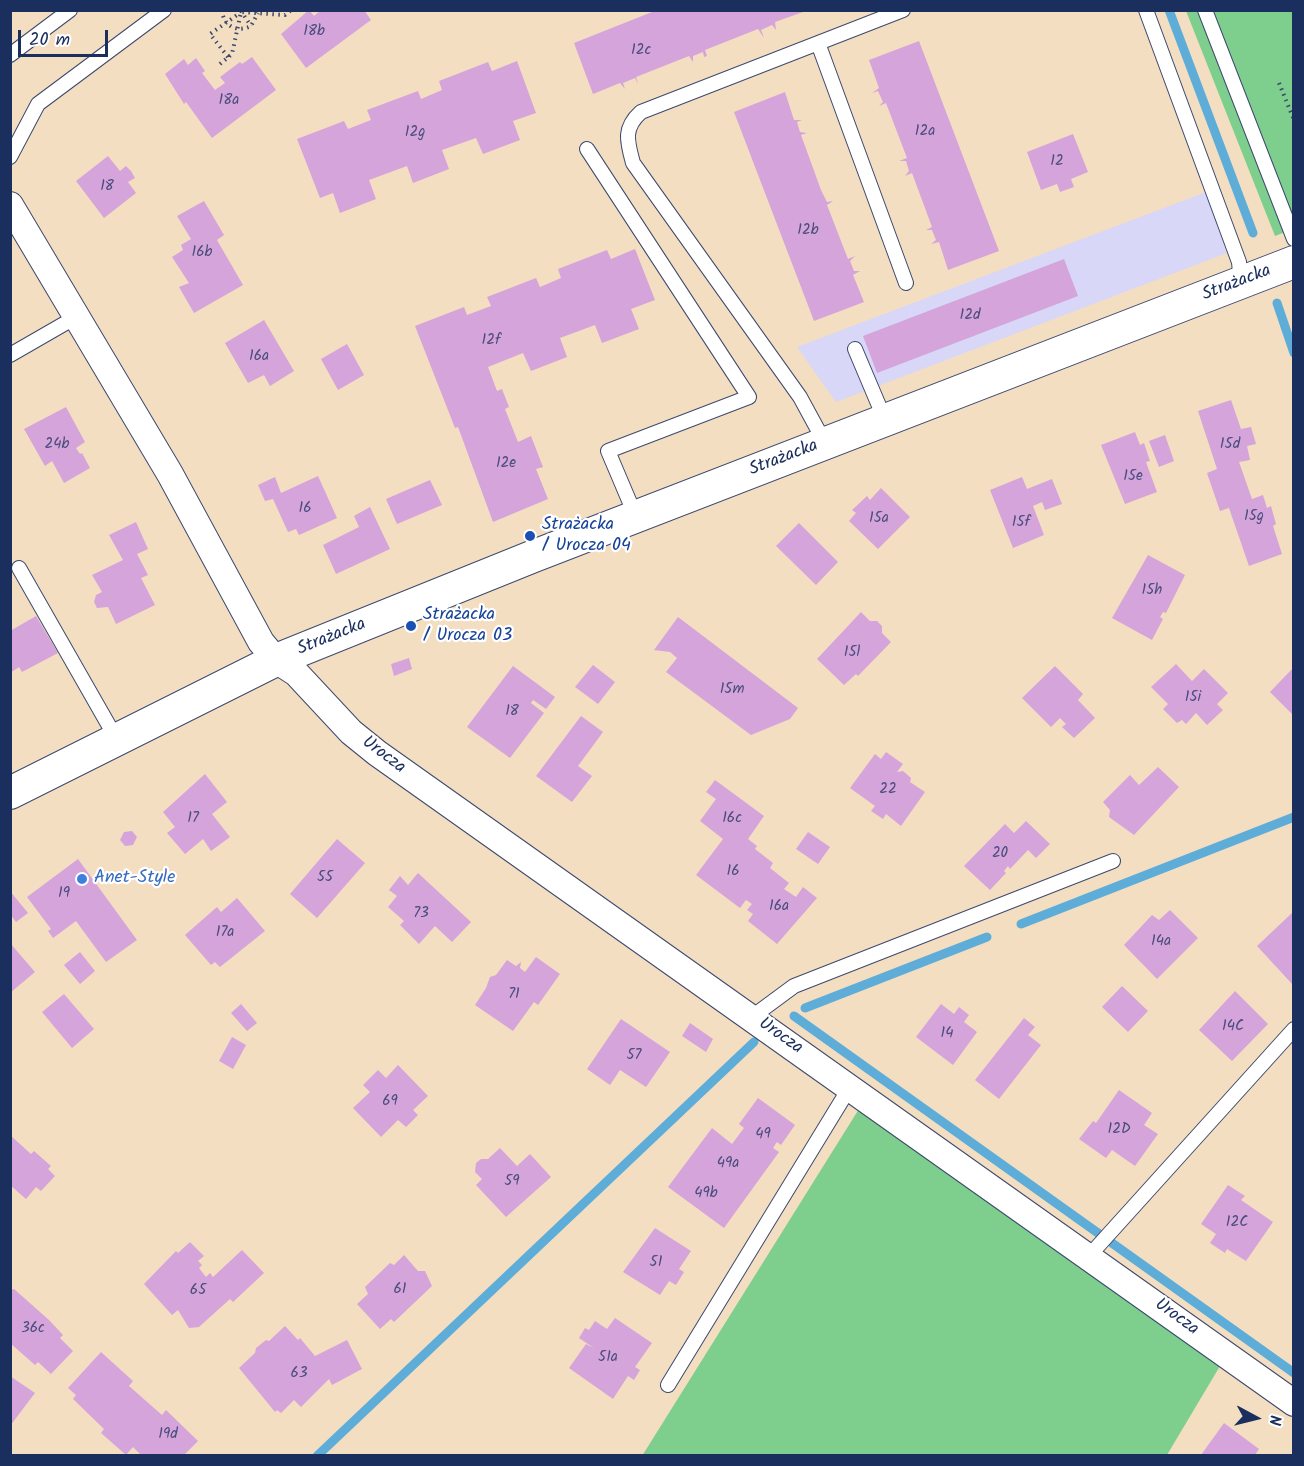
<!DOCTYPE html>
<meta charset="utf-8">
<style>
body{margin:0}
#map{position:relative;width:1304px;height:1466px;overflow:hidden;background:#f4dec1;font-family:Kalam,sans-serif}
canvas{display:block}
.frame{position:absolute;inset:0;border:12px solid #1b2f5e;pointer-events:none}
.north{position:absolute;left:1226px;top:1388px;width:60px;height:60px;-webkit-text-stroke:4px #fff;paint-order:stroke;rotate:97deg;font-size:16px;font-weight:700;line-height:24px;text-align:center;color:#1b2f5e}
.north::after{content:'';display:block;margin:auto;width:21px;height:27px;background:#1b2f5e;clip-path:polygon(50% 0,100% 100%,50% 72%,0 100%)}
.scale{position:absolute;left:18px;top:30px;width:90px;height:27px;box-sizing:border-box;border:3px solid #1b2f5e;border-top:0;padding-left:8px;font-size:18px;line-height:21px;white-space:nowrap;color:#1b2f5e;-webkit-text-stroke:4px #fff;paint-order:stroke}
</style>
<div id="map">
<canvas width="1304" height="1466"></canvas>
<div class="frame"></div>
<div class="north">N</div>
<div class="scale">20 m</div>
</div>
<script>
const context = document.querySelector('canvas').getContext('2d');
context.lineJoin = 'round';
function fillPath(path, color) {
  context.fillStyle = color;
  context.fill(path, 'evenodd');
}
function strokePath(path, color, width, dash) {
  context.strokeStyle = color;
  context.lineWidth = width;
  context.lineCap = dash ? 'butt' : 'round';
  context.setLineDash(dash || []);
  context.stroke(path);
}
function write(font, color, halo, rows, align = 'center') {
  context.font = font + ' Kalam,sans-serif';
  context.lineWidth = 4.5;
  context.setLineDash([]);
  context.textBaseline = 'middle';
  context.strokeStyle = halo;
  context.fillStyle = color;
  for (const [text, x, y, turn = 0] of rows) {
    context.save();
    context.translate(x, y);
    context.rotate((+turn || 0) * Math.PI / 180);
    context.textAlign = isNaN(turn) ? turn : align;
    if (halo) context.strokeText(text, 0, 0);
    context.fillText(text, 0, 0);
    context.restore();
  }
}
const built = new Path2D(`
 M1206,192L1227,253L836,402L797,347Z`);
const green = new Path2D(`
 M1186,11H1293V229L1275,236Z
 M859,1109L1220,1366L1167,1455L642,1456Z`);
const stream = new Path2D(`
 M1169,10L1253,233
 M1277,303L1294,353
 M1021,924L1294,817
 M805,1008L987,937
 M794,1016L1294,1373
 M317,1456L754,1042`);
const building = new Path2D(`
 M309,10L314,16L321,10H364L371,20L306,68L281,34Z
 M657,10H806V11L775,22L776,30L772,25L761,30L764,38L758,29L705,50L707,56L704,57L703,52L693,56V62L689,56L636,77L638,84L635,78L623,83L625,89L620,83L593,94L574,43Z
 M919,41L999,251L948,270L939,242L931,244L936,240L932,230H926L932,227L912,173L905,176L909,171L906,161H899L907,158L886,103L879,106L883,102L878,91L872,93L879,88L869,60Z
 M252,57L276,90L212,138L186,102L184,104L165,74L184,59L188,65L196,58L205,71L202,73L215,90L225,83L220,77L240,62L242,64Z
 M517,61L536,113L513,121L520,140L483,154L476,138L442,150L449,169L413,183L407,166L369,180L376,199L340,213L333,193L320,198L297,139L344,121L348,129L371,120L367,110L418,91L421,99L442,90L439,81L488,62L492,71Z
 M785,92L794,120H802L797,122L800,132L807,133L801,135L821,190L827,202L833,201L827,205L848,259L855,256L850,261L854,271H860L853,275L864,302L814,321L734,112Z
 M1073,134L1088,172L1071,179L1074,187L1060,192L1057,184L1041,190L1027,152Z
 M108,156L120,171L126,166L131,171L135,178L128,182L136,193L104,218L76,181Z
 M204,201L224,235L217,240L243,285L194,313L179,287L189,283L172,257L183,250L181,245L191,239L177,216Z
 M635,249L655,300L631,309L639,329L602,343L595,325L560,338L567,357L531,371L523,353L488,367L497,391L502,389L509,407L505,409L518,442L531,436L543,467L536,469L548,499L493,522L458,427L455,428L415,326L464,307L467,315L491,306L487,297L536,278L540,287L561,278L558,269L607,250L611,259Z
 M1064,259L1078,296L877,373L863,336Z
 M264,320L294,371L270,386L264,375L248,383L225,343Z
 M347,344L364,375L338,390L321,359Z
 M1231,400L1241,429L1251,427L1256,444L1247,446L1250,460L1239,462L1252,499L1263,495L1267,508L1271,506L1276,524L1273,526L1282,554L1249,566L1229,508L1220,511L1207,473L1217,469L1198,411Z
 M66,407L85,442L76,448L80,454L82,453L90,468L64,483L52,461L45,466L24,429Z
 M1135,432L1140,445L1144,443L1150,461L1146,462L1157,492L1125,504L1101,445Z
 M1165,435L1174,461L1159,467L1149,441Z
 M318,476L337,518L299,535L296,529L288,532L273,499L265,501L258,485L275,477L281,493Z
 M1022,477L1027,489L1052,479L1062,504L1045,510L1042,502L1033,506L1044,535L1013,548L990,490Z
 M430,480L442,505L397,524L386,499Z
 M881,488L910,517L878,549L849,521L856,513L852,510L867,496L870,500Z
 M370,507L390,549L336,574L323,545L359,527L354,516Z
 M136,522L148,549L137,554L148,575L141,578L155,605L116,624L108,607L97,608L94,602L96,595L102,592L92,575L123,560L109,535Z
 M799,523L838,562L816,585L776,546Z
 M1148,555L1185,575L1166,613L1163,612L1160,617L1163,619L1152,640L1112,618Z
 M861,612L870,621H877L882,626V633L891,642L858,676L856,674L844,685L817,659Z
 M36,616L58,653L22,672L19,667L10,673V631Z
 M678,617L798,708L790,719L751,735L666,672L677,658L670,652L654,650Z
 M409,658L412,669L394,676L391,664Z
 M1176,664L1192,681L1204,669L1228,693L1217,704L1223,710L1207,725L1196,713L1186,724L1182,720L1177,723L1163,709L1168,704L1151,687Z
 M593,665L615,682L598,704L575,687Z
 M513,666L555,697L546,709L533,700L531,703L544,713L510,758L467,727Z
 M1055,666L1083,694L1078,700L1095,718L1074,738L1062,727L1066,724L1060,718L1051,727L1022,698Z
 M1293,668V715L1270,692Z
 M581,716L603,732L578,766L592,776L572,802L536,776Z
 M886,752L903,764L897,772L903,771L911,778L910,782L925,792L901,826L886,814L883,819L871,811L875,806L850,788L875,754L881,759Z
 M1158,767L1179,787L1134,835L1109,817L1110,810L1103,802L1130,775L1139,785Z
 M205,774L227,802L212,814L230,837L211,851L203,839L185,854L167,833L175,827L163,812Z
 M715,780L764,816L748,839L757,846L755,849L773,863L770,868L789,883L784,889L796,897L803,887L817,898L777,944L748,921L753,914L747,910L752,904L746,900L740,908L696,875L723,839L700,821L716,799L706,792Z
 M1026,821L1050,844L1036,858L1028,850L1010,869L1008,866L1004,871L1006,873L990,890L964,866L1005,824L1014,833Z
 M132,831L137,837L133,845L125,846L120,840L124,832Z
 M808,832L830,847L818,864L796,849Z
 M337,839L365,863L317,918L290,894Z
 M78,859L137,940L106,962L76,921L53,938L48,931L51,929L27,897Z
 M418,873L471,922L452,942L435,926L419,944L400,925L404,921L388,907L397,896L389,890L400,876L408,885Z
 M10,891L28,913L16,922L10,914Z
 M237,898L265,931L220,967L215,962L211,965L185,935L217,907L221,912Z
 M1170,910L1198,938L1157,979L1124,945L1152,915L1159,920Z
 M1293,912V985L1257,946Z
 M10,943L35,972L10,993Z
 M80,952L95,971L80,984L64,965Z
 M536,957L560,974L538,1005L534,1002L513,1031L475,1005L486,988L490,977L496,975L507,960L516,966L521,962L520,968L525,972Z
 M1122,986L1148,1011L1128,1032L1102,1007Z
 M1235,991L1268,1024L1232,1061L1199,1030Z
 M64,994L94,1029L72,1048L42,1012Z
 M241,1004L257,1023L247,1031L231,1013Z
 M941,1004L954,1014L959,1007L969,1015L964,1022L977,1032L953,1065L916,1037Z
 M1024,1018L1035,1027L1028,1035L1041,1045L999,1099L975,1080Z
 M621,1019L670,1052L646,1087L620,1070L610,1085L587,1069Z
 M690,1023L713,1039L706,1052L682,1036Z
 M232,1037L246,1045L233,1069L219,1061Z
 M398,1065L428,1096L413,1110L418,1115L406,1127L398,1120L381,1137L353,1108L370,1092L363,1085L378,1070L386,1078Z
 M1119,1090L1152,1113L1144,1125L1158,1134L1135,1166L1112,1150L1106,1158L1079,1139L1093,1121L1096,1123Z
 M758,1098L795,1125L781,1145L777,1142L773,1148L779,1152L724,1228L668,1187L712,1128L732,1144L744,1128L739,1124Z
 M10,1135L31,1154L34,1151L51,1166L48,1169L55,1176L41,1191L36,1187L26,1199L10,1185Z
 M500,1148L517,1166L530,1154L551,1177L506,1217L476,1185L482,1179L475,1172L476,1163L481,1159H488Z
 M1228,1185L1245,1196L1241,1200L1273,1222L1246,1261L1227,1249L1225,1253L1210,1243L1216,1234L1201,1224Z
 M655,1228L691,1251L679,1269L684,1272L676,1285L669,1281L660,1295L623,1272Z
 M190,1242L204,1256L198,1261L202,1265L199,1268L206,1277L210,1273L213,1277L242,1250L264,1273L233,1302L230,1299L199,1327L189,1328L178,1310L172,1315L144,1284L176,1251L178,1253Z
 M404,1255L418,1271H425L432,1286L394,1322L391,1319L380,1329L357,1304L368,1294L365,1287L390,1263L394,1265Z
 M14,1289L49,1320L63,1335L60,1338L73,1351L51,1374L38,1362L35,1365L10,1343V1290Z
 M615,1318L652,1343L635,1367L640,1370L634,1380L628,1376L613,1399L569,1368L586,1344L594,1348L579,1338L585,1328L589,1330L595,1321L607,1329Z
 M285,1326L298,1340L300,1338L315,1356L347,1340L362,1369L332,1385L329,1379L301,1407L294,1400L281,1413L277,1410L275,1412L239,1368L255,1353L256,1348L266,1340L269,1341Z
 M101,1352L133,1381L129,1386L162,1415L166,1410L198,1441L184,1455H141L133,1447L126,1455L101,1433L104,1429L73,1399L76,1395L68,1388Z
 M10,1376L35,1393L10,1426Z
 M1224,1423L1259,1449L1255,1455H1201Z`);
const path = new Path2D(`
 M222,10C223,26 237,33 251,26L258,13
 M241,11L251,26
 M228,57L210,34L240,13
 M220,64L232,54L241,12L285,15L291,10
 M1279,83L1294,120`);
const service = new Path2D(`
 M1146,10L1239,262L1241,283
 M1205,10L1294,239
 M818,43L906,283
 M10,55L70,10
 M587,149L749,397L608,451L636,517
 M10,157L38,104L164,10
 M855,349L885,420
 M10,355L76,317
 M825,443L800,397L633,163C627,141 623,128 641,112L903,10
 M19,568L116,738
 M752,1017L794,986L1113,861
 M1089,1256L1294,1029
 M668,1385L850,1087`);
const minor = new Path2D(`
 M10,205L170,474L261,642L276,660L296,673L351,732L377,753L1294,1403`);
const tertiary = new Path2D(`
 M10,793L276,660L534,556L1294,262`);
const markers = [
 [530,536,6,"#1a4fb4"],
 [411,626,6,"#1a4fb4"],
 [82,879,6,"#3f7fe0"]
];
const numberNames = [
 ["18b",314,32],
 ["12c",641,51],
 ["18a",229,101],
 ["12a",925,132],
 ["12g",415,133],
 ["12",1057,162],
 ["18",107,187],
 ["12b",808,231],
 ["16b",202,253],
 ["12d",970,316],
 ["12f",491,341],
 ["16a",259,357],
 ["24b",57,445],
 ["15d",1230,445],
 ["12e",506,464],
 ["15e",1133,477],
 ["16",305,509],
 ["15g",1254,517],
 ["15a",879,519],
 ["15f",1021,523],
 ["15h",1152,591],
 ["15l",852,653],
 ["15m",732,690],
 ["15i",1193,698],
 ["18",512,712],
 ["22",888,790],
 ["17",193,819],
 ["16c",732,819],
 ["20",1000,854],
 ["16",733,872],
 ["55",325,878],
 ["19",64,894],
 ["16a",779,907],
 ["73",421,914],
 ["17a",225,933],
 ["14a",1161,942],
 ["71",514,995],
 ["14C",1233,1027],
 ["14",947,1034],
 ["57",634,1056],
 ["69",390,1102],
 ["12D",1119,1130],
 ["49",763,1135],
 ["49a",728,1164],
 ["59",512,1182],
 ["49b",706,1194],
 ["12C",1237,1223],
 ["51",656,1263],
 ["61",400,1290],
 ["65",198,1291],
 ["36c",33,1329],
 ["51a",608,1358],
 ["63",299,1374],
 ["19d",168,1435]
];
const streetNames = [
 ["Strażacka",1237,284,-21],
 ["Strażacka",784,459,-21],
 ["Strażacka",332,638,-22],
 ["Urocza",383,756,37],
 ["Urocza",780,1037,35],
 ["Urocza",1176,1318,36]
];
const transitNames = [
 ["Strażacka",542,526],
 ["/ Urocza 04",542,547],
 ["Strażacka",423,616],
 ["/ Urocza 03",423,637]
];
const shopNames = [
 ["Anet-Style",94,879]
];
fillPath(built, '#d8d7f8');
fillPath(green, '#7ece8e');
strokePath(stream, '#5eadd8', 9);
fillPath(building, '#d4a4db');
strokePath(service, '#3c496d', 16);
strokePath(minor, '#3c496d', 28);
strokePath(tertiary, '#3c496d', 34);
strokePath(path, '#3c496d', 4, [1.5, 4.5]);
strokePath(service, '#fff', 14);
strokePath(minor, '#fff', 26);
strokePath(tertiary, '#fff', 32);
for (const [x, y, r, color] of markers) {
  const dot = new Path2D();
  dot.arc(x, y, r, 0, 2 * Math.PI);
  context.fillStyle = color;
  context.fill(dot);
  strokePath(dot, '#fff', 2);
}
write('15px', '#494c7d', null, numberNames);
write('18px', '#1b2f5e', '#fff', streetNames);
write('18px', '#164399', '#fff', transitNames, 'left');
write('18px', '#366cbe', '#fff', shopNames, 'left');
</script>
